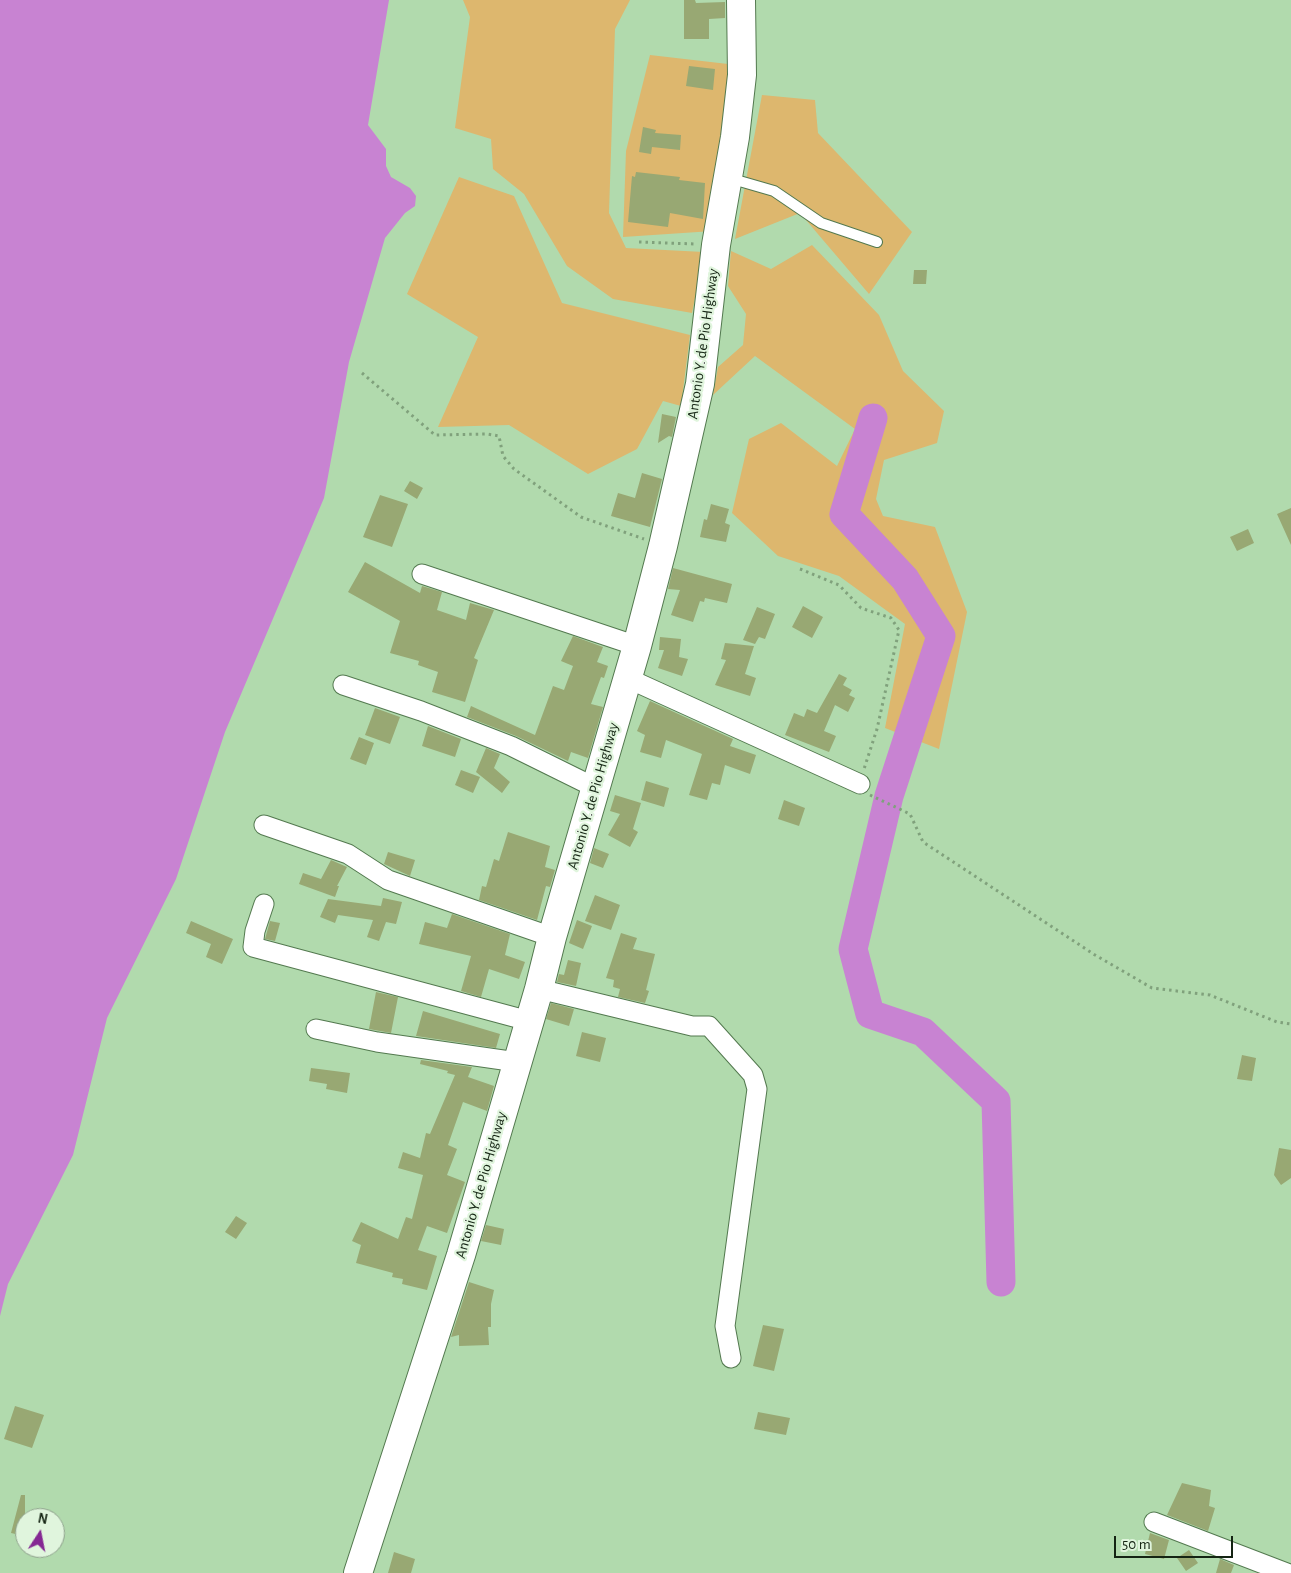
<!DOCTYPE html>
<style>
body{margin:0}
#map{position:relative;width:1291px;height:1573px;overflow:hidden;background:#b1daad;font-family:"Alegreya Sans",sans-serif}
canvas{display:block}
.north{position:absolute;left:15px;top:1508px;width:50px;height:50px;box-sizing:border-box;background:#e0f5dd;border:1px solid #8ea18c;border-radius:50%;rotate:11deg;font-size:14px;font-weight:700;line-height:20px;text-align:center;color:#142413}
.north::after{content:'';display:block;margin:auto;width:18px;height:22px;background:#852893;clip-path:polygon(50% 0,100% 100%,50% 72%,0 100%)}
.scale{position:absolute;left:1114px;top:1536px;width:119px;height:22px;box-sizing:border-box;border:2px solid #142413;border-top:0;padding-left:6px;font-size:15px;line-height:18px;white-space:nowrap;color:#142413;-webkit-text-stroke:4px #e0f5dd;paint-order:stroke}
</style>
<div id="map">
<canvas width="1291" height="1573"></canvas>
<div class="north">N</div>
<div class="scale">50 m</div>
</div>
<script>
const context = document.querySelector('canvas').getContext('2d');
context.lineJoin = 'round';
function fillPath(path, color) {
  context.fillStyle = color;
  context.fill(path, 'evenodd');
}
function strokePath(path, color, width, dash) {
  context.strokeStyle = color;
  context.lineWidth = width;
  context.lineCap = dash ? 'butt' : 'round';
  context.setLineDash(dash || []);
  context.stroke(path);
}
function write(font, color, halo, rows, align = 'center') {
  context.font = font + ' "Alegreya Sans",sans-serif';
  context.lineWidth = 4.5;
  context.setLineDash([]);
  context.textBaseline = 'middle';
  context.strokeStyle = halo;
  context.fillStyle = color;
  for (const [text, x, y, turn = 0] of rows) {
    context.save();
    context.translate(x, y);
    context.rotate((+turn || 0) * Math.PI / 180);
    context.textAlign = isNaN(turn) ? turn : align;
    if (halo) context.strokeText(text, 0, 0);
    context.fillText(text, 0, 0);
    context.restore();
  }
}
const green = new Path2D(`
 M463,0H630L615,29L609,213L626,248L704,252L692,313L613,299L567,266L524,194L493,169L491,139L455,128L470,17Z
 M650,55L728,64L725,146L713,231L623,237L626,151Z
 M762,95L815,100L818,133L912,232L869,294L800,213L735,239Z
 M459,177L514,196L562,303L690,335L681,406L663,401L637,449L588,474L509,425L438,427L478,337L407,294Z
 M812,245L879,315L903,371L944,411L937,443L884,460L876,499L883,516L935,527L967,612L939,749L885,728L905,624L839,576L778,556L732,513L749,439L781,423L837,466L855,429L755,356L713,395L718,367L743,345L746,314L728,286L731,251L771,269Z`);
const water = new Path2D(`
 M0,0H389L368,125L386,149V166L391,177L410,188L416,196L415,206L405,213L385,238L349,362L324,498L225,732L176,879L107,1018L73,1155L8,1284L0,1316Z`);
const river = new Path2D(`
 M873,418L844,514L905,579L941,636L889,796L853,949L870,1014L923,1032L996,1101L1001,1282`);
const building = new Path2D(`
 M684,0H695L696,3L725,2V18L709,19V39H684Z
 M689,66L715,69L713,90L686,86Z
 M643,127L656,130L655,133L681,135L680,150L652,147L651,154L639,152Z
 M636,172L680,177L679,180L705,183L703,219L670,213L668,227L628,222L632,176L635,177Z
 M914,270H927L926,284H913Z
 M662,414L676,417L672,437L669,436L658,443Z
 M642,473L662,479L650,527L611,516L618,493L635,498Z
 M410,481L423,488L417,499L404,491Z
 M380,495L408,504L392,547L363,537Z
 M711,504L729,509L725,523L730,525L726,542L700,537L704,519L707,520Z
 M1291,508V545L1277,514Z
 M1248,529L1254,543L1237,551L1230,537Z
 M365,562L420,593L422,586L442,592L437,610L466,620L470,603L494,610L474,658L478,660L465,702L432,692L438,672L418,665L419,661L390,653L400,621L348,592Z
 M673,568L732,584L727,603L705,598L704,602L700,601L693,622L671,615L680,590L668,589Z
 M803,606L823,617L812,638L792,627Z
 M757,607L775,614L765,639L759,637L755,644L743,640Z
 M573,636L603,647L597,662L608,666L604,678L601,677L591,704L603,707L588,758L571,752L568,761L516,736L467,717L471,706L535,735L553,686L564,690L573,666L561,661Z
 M660,637L681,639L679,657L688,659L682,676L658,668L664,650H659Z
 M725,643L754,646L745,674L756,678L750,696L715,685L726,660L721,659Z
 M839,674L847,678L843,685L852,690L849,695L855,698L848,712L835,705L824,731L836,736L829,752L785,735L794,713L804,717L807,709L817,713Z
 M650,701L733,739L730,746L756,755L750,774L725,765L720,785L712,783L707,800L689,795L702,754L666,740L661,758L640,752L645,735L637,731Z
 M375,708L400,717L390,744L365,735Z
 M428,726L461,739L455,757L422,746Z
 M359,737L374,743L366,765L350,759Z
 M486,748L500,754L494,768L510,782L502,793L476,772Z
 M461,770L480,777L473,793L455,785Z
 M646,781L669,788L664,807L641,800Z
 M615,795L641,803L633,829L638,832L630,847L608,835L620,814L610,811Z
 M784,800L805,808L799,826L778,819Z
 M508,832L550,846L545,867L555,870L550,887L546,886L537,920L479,900L482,886L486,887L494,859L499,861Z
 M594,848L609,854L603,868L590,863Z
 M388,852L415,860L410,876L384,864Z
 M331,860L347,867L337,886H339L335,897L299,884L303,873L321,879Z
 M595,895L620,905L611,930L585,921Z
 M383,898L402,902L396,924L386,922L379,941L367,937L373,920L338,915L335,923L320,917L328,899L381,906Z
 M452,914L510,934L505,955L525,962L519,979L489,969L481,997L461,991L471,956L419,944L425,922L447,928Z
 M577,920L592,926L583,949L569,943Z
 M191,921L233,939L222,964L206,957L211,944L186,933Z
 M270,921L280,923L275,941L265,939Z
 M621,933L637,938L633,949L655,954L646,990L649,991L645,1003L618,997L620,989L613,987L614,980L606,978Z
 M568,960L581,963L576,986L557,982L559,974L564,975Z
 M376,992L398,997L391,1033L369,1029Z
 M551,1003L574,1009L569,1026L546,1019Z
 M423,1011L500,1034L496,1048L416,1036Z
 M582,1032L606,1038L600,1062L576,1056Z
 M1242,1055L1256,1058L1252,1081L1237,1079Z
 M421,1060L472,1067L468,1077L494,1086L487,1111L463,1102L448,1145L457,1149L447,1175L465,1182L447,1233L427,1226L418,1250L437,1256L427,1290L402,1284L403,1279L392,1277L393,1273L356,1263L361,1245L352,1241L361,1222L398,1239L406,1217L412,1219L423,1175L398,1168L403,1152L420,1158L426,1133L430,1134L455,1075L447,1073L448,1071L420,1064Z
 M311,1068L350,1073L347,1093L326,1089L327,1084L309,1081Z
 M1279,1148L1291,1150V1178L1281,1185L1274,1175Z
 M236,1216L247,1223L236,1239L225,1232Z
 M486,1225L504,1229L501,1245L481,1241Z
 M469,1282L494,1290L491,1304V1327H488L489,1345L459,1346V1335L451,1337Z
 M763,1325L784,1329L774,1371L753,1366Z
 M15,1406L44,1415L32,1448L4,1439Z
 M758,1412L790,1418L786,1435L754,1429Z
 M1182,1483L1211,1490L1209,1506L1215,1508L1208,1531L1167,1515Z
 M21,1495H25V1536L11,1533Z
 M1150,1533L1169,1540L1164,1559L1145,1554Z
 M1189,1550L1198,1563L1186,1571L1177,1558Z
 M394,1552L415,1559L411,1573H388Z
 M1220,1559L1234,1565L1231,1573H1216Z`);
const path = new Path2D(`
 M639,242L695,244
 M362,373L435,435L487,434L499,436L503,456L514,469L581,517L644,539
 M800,569L839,585L861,608L891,618L899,630L877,729L864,769
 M870,795L910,814L923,842L1095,955L1152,988L1210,995L1277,1022L1291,1024`);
const lane = new Path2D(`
 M729,178L774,191L821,223L877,242`);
const street = new Path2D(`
 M422,574L637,646
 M627,678L860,784
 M343,685L421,711L511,746L596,788
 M264,825L348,854L388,880L552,937
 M264,904L255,931L253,947L529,1021
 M539,989L692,1026H709L753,1075L757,1089L725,1326L731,1358
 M316,1029L377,1042L517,1062
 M1154,1522L1287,1573`);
const highway = new Path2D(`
 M358,1573L461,1255L539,989L552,937L637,646L663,546L700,384L716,245L735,137L742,75L741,0`);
const streetNames = [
 ["Antonio Y. de Pio Highway",703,344,-82],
 ["Antonio Y. de Pio Highway",593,796,-74],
 ["Antonio Y. de Pio Highway",481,1185,-74]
];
fillPath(green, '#ddb76e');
fillPath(water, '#c883d2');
strokePath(river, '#c883d2', 29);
fillPath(building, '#98a873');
strokePath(lane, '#53794f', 12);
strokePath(street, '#53794f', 21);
strokePath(highway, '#53794f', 30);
strokePath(path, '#80a17c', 3, [2.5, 4]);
strokePath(lane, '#fff', 10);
strokePath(street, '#fff', 19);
strokePath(highway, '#fff', 28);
write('15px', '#142413', '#e0f5dd', streetNames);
</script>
